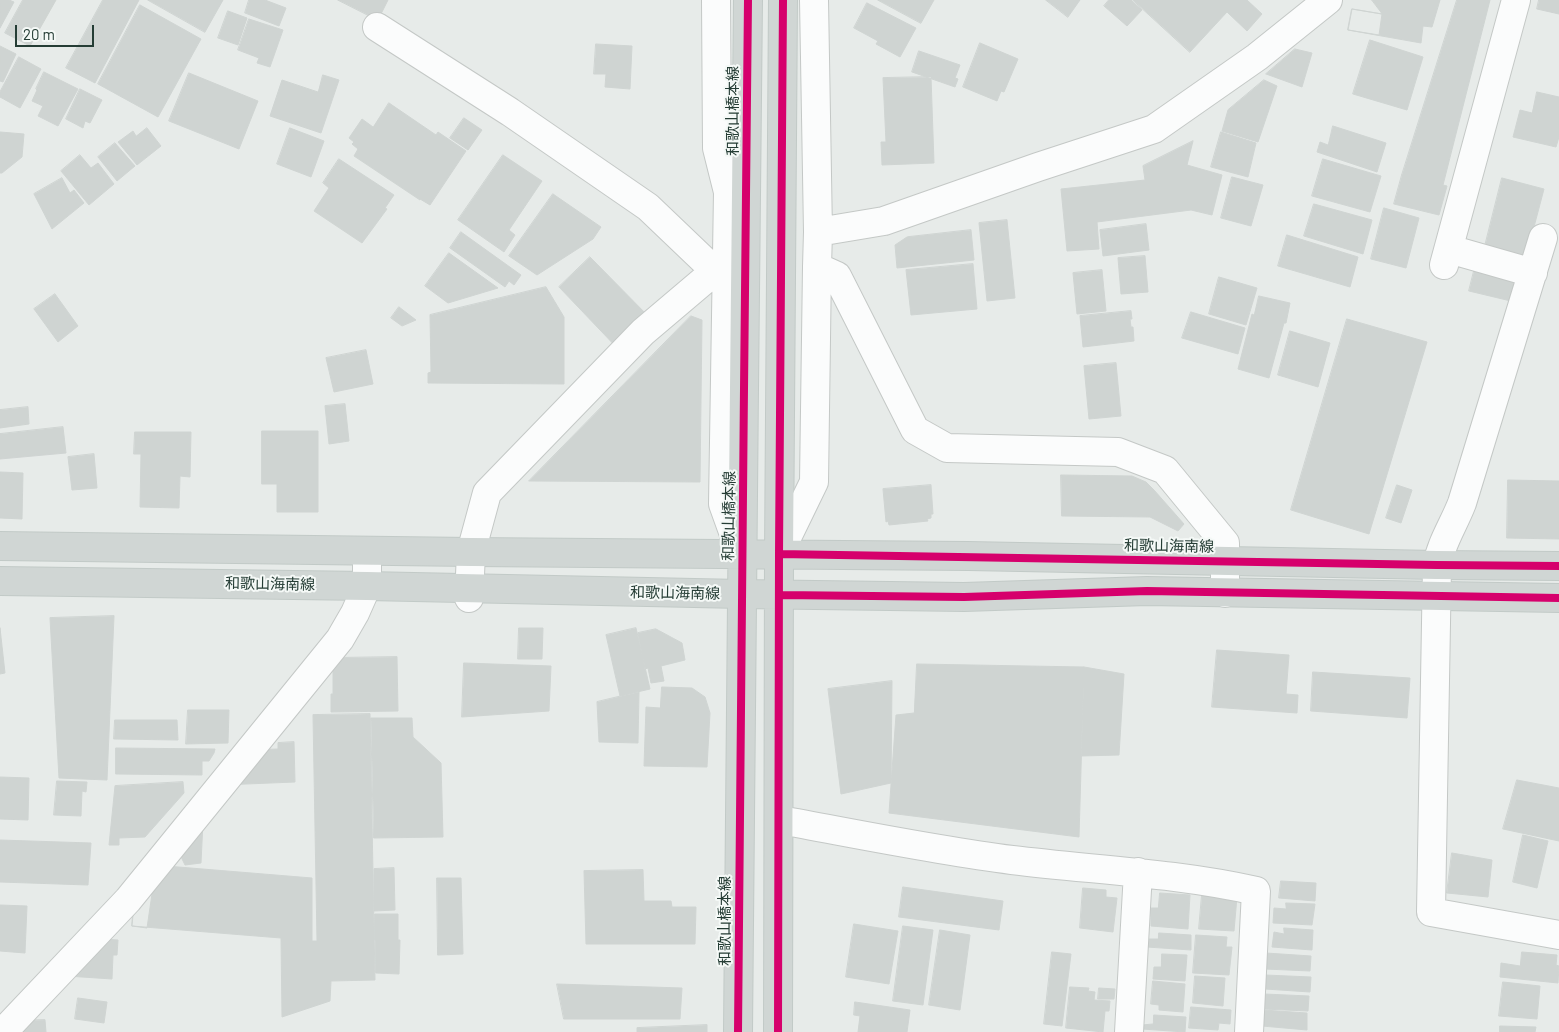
<!DOCTYPE html>
<meta charset="utf-8">
<style>
body{margin:0}
#map{position:relative;width:1559px;height:1032px;overflow:hidden;background:#e7ebe9;font-family:Barlow,sans-serif}
canvas{display:block}
.scale{position:absolute;left:15px;top:25px;width:79px;height:22px;box-sizing:border-box;border:2px solid #253d35;border-top:0;padding-left:6px;font-size:15px;line-height:18px;white-space:nowrap;color:#253d35;-webkit-text-stroke:4px #f5f9f7;paint-order:stroke}
</style>
<div id="map">
<canvas width="1559" height="1032"></canvas>
<div class="scale">20 m</div>
</div>
<script>
const context = document.querySelector('canvas').getContext('2d');
context.lineJoin = 'round';
function fillPath(path, color) {
  context.fillStyle = color;
  context.fill(path, 'evenodd');
}
function strokePath(path, color, width, dash) {
  context.strokeStyle = color;
  context.lineWidth = width;
  context.lineCap = dash ? 'butt' : 'round';
  context.setLineDash(dash || []);
  context.stroke(path);
}
function write(font, color, halo, rows, align = 'center') {
  context.font = font + ' Barlow,"Noto Sans JP",sans-serif';
  context.lineWidth = 4;
  context.setLineDash([]);
  context.textBaseline = 'middle';
  context.strokeStyle = halo;
  context.fillStyle = color;
  for (const [text, x, y, turn = 0] of rows) {
    context.save();
    context.translate(x, y);
    context.rotate((+turn || 0) * Math.PI / 180);
    context.textAlign = isNaN(turn) ? turn : align;
    if (halo) context.strokeText(text, 0, 0);
    context.fillText(text, 0, 0);
    context.restore();
  }
}
const building = new Path2D(`
 M0,0H9L14,2L0,28Z
 M23,0H56L30,46L5,33Z
 M103,0H139L95,83L66,68Z
 M148,0H223L205,32Z
 M249,0H265L286,8L279,26L245,13Z
 M338,0H388L378,20Z
 M878,0H934L921,23Z
 M1046,0H1080L1068,17Z
 M1109,0H1131L1142,10L1127,26L1104,6Z
 M1133,0H1247L1262,14L1247,31L1227,12L1190,52Z
 M1372,0H1440L1432,27L1423,26L1421,43L1348,30L1352,9L1382,14Z
 M1457,0H1490L1443,185L1402,175Z
 M1539,0H1559V14L1537,9Z
 M867,3L916,28L900,57L876,44L878,41L854,28Z
 M140,5L201,39L158,117L98,84Z
 M1352,9L1382,14L1379,35L1348,30Z
 M228,11L247,18L238,45L218,38Z
 M249,19L283,30L270,67L257,63L259,58L238,50Z
 M1370,40L1423,57L1407,110L1353,94Z
 M980,43L1018,59L1004,92L1001,91L997,101L963,87Z
 M596,44L632,46L630,89L605,87L606,74H594Z
 M0,46L16,54L3,82L0,81Z
 M1295,49L1312,53L1302,87L1266,74Z
 M919,51L960,65L955,78L958,79L955,87L912,72Z
 M19,57L41,69L20,108L0,97V92Z
 M44,72L78,89L58,126L38,116L43,106L32,101L37,90L36,89Z
 M189,73L258,101L239,149L169,121Z
 M323,75L339,80L321,133L270,116L282,80L318,92Z
 M931,77L934,163L882,165L881,142H886L883,78Z
 M1264,80L1277,86L1258,142L1222,131L1228,110Z
 M80,89L102,100L90,123L85,121L83,128L66,119Z
 M1537,92L1559,97V137L1556,147L1513,137L1520,110L1532,113Z
 M389,103L436,135L438,132L466,151L430,205L420,199V200L354,156L358,149L352,144L354,142L349,138L362,119L373,127Z
 M464,118L482,130L468,150L450,138Z
 M1333,126L1386,143L1377,172L1317,152L1320,142L1328,145Z
 M147,128L161,146L137,165L118,142L133,131L136,136Z
 M290,128L324,141L311,177L277,164Z
 M0,132L24,134L22,157L2,173H0Z
 M1221,132L1256,143L1248,177L1211,167Z
 M1193,141L1187,165L1222,175L1212,215L1191,210L1097,222L1099,249L1067,251L1061,189L1145,180L1143,166Z
 M115,143L135,166L117,181L98,157Z
 M80,155L91,168L98,163L114,184L89,205L61,171Z
 M503,155L542,181L509,230L515,235L504,252L458,220Z
 M339,159L394,195L385,208L387,209L362,243L314,211L329,188L323,183Z
 M1323,159L1381,176L1370,212L1312,196Z
 M1402,175L1447,186L1439,215L1394,204Z
 M1232,177L1263,185L1251,226L1221,218Z
 M62,178L70,193L74,190L84,203L52,229L34,194Z
 M1502,178L1544,189L1525,261L1484,250Z
 M553,194L601,227L593,239L537,275L509,256Z
 M1314,204L1372,220L1363,254L1304,236Z
 M1384,208L1419,218L1406,268L1371,259Z
 M1007,220L1015,298L987,301L979,223Z
 M1146,224L1149,250L1103,256L1100,230Z
 M971,230L974,260L897,268L895,245L907,237Z
 M461,232L521,275L514,285L509,281L505,287L450,248Z
 M1287,235L1358,257L1350,287L1278,266Z
 M449,253L498,288L448,303L425,286Z
 M1145,256L1148,292L1121,294L1118,258Z
 M590,257L653,321L621,352L559,287Z
 M973,264L977,309L911,315L906,270Z
 M1475,267L1521,278L1515,302L1469,291Z
 M1102,270L1106,311L1077,314L1073,273Z
 M1219,277L1257,288L1246,325L1209,314Z
 M546,287L564,317V384L428,383V373L431,372L430,315Z
 M55,294L78,326L58,342L34,309Z
 M1259,296L1290,303L1286,323H1284L1269,378L1238,369L1252,314L1254,315Z
 M399,307L416,320L402,326L391,318Z
 M1131,311L1132,319H1130L1131,327H1133L1134,341L1083,347L1080,316Z
 M1191,312L1245,328L1238,354L1182,338Z
 M691,316L702,320L700,482L529,481Z
 M1347,319L1427,342L1369,534L1291,510Z
 M1290,331L1330,343L1318,387L1278,375Z
 M366,350L373,384L334,392L326,358Z
 M1116,363L1121,416L1089,419L1084,366Z
 M345,404L349,441L329,444L325,406Z
 M28,407L29,424L0,428V410Z
 M63,427L66,453L0,459V434Z
 M262,431H318V512H277V484H262Z
 M135,432H191L190,477L180,476L179,508L140,507L141,454H134Z
 M94,454L97,488L72,490L68,457Z
 M0,472L23,473L22,519L0,518Z
 M1061,475L1132,476L1146,482L1154,490L1184,524L1178,531L1150,517L1062,516Z
 M1508,480L1559,481V539L1507,538Z
 M931,485L933,514H931V518L927,519L928,521L889,525L888,521L886,522L883,489Z
 M1397,485L1412,490L1401,523L1386,518Z
 M114,616L107,780L59,778L50,618Z
 M0,628L5,673L0,674Z
 M519,628H543L542,659H518Z
 M636,628L650,689L620,696L606,635Z
 M656,629L682,643L685,660L661,666L664,681L651,683L648,668L645,669L638,633Z
 M1217,650L1289,655L1286,694L1298,695L1297,713L1212,707Z
 M397,657L398,711L331,712V694H333V658Z
 M464,663L551,666L549,711L462,717Z
 M917,664L1084,667L1079,837L889,813L896,715L914,713Z
 M1084,667L1124,674L1119,755L1081,756Z
 M1313,672L1410,678L1407,718L1311,711Z
 M892,681L891,783L841,794L828,689Z
 M662,687L692,688L705,697L710,713L707,767L644,766L646,707L660,708Z
 M639,692L638,743L599,742L597,702Z
 M188,710H229L228,743L186,744Z
 M370,714L375,980L331,981L330,1001L282,1017L281,938L132,926L135,893L152,894L154,865L312,878V941H317L313,715Z
 M371,718H412L413,737L441,763L443,837L374,838Z
 M115,720H177L178,740L114,739Z
 M294,742L295,782L222,785L247,750L278,749V743Z
 M116,748L215,749L214,753L209,761H202V775L116,774Z
 M0,777L29,778L28,820L0,819Z
 M1517,780L1559,788V841L1503,829Z
 M57,781L87,782L86,792L82,791L81,816L54,815Z
 M183,782L184,793L145,837L119,838V845H109L115,786Z
 M203,822L201,863L185,865L172,838Z
 M1523,835L1548,841L1537,888L1513,882Z
 M0,840L91,843L88,885L0,882Z
 M1452,853L1492,860L1488,897L1447,893Z
 M394,868L395,910L374,911V869Z
 M643,870L644,901H671L672,907H696L695,944H586L584,871Z
 M437,878H461L463,954L438,955Z
 M1281,881L1316,883L1315,901L1279,898Z
 M903,887L1003,901L999,930L899,917Z
 M1083,888L1106,890V897L1117,898L1113,932L1080,928Z
 M135,893L152,894L147,928L132,926Z
 M1160,893L1190,895L1188,929L1151,926V908H1158Z
 M1202,895L1237,897L1234,931L1199,929Z
 M1286,903L1315,904L1312,925L1273,923L1274,908L1286,909Z
 M0,905L27,906L25,953L0,951Z
 M375,914H398V940H375Z
 M854,924L898,931L889,984L846,977Z
 M903,926L933,930L923,1005L893,1001Z
 M1284,928L1313,930L1312,950L1272,947L1274,932L1284,934Z
 M940,930L970,935L960,1010L929,1005Z
 M1159,933L1191,935V950L1147,947L1148,939H1158Z
 M1196,935L1227,937L1226,947H1232L1229,975L1193,973Z
 M86,938L118,940L117,955H113L112,979L67,976Z
 M376,940H400L399,974L376,973Z
 M1052,952L1071,954L1062,1026L1044,1024Z
 M1522,952L1557,955L1556,965L1559,966L1558,983L1500,977L1501,963L1520,966Z
 M1266,953L1311,956L1310,971L1265,969Z
 M1162,954L1187,955L1185,981L1153,979L1154,967H1161Z
 M1265,975L1311,977L1310,992L1265,989Z
 M1195,976L1225,978L1223,1006L1193,1003Z
 M1153,981L1185,984L1183,1012L1159,1010V1005L1151,1004Z
 M1503,982L1540,986L1537,1019L1499,1016Z
 M557,984L682,988L680,1019H564Z
 M1070,987L1089,988L1088,991L1095,992L1094,1000L1110,1001L1109,1011H1105L1103,1032L1066,1028Z
 M1099,988L1115,989L1114,999H1098Z
 M1264,994L1309,996L1308,1011L1263,1009Z
 M78,998L107,1002L104,1023L75,1019Z
 M855,1002L910,1010L907,1032H858L860,1016L854,1015Z
 M1191,1007L1231,1010L1230,1024L1219,1023L1218,1030L1189,1028Z
 M1263,1010L1307,1013V1030L1262,1026Z
 M1154,1015L1186,1017L1185,1032L1142,1029V1025L1153,1024Z
 M45,1020L46,1032H11V1021Z
 M707,1025V1032H637V1028Z
 M1500,1026L1536,1027L1535,1032H1500Z`);
const minor = new Path2D(`
 M716,0L717,148L728,192L723,504L741,554
 M377,27L510,112L648,207L715,271L728,270
 M818,232L884,221L1038,167L1154,129L1257,57L1328,0
 M1543,238L1462,503C1454,524 1441,543 1437,565L1431,912L1559,935
 M1449,249L1533,273
 M1444,265L1516,0
 M817,267L837,276L915,430L947,448L1118,452L1165,470L1225,543V593
 M779,554L814,482L817,267L818,232L814,0
 M469,598L471,552L487,493L643,332L715,271
 M780,820C857,834 934,850 1012,860C1093,870 1176,873 1256,891L1249,1032
 M3,1032L128,900L340,639L355,613L367,586V551
 M1129,1032L1138,872`);
const major = new Path2D(`
 M0,546L471,552L968,556L1437,565L1559,566
 M0,581L367,586L741,594L964,597L1147,591L1559,598
 M738,1032C740,688 745,344 748,0
 M778,1032L779,554L783,0`);
const cycleway = new Path2D(`
 M779,554L1437,565L1559,566
 M780,595L964,597L1147,591L1559,598
 M738,1032C740,688 745,344 748,0
 M778,1032L779,554L783,0`);
const streetNames = [
 ["和歌山橋本線",733,111,-90],
 ["和歌山橋本線",729,516,-89],
 ["和歌山海南線",1169,546,1],
 ["和歌山海南線",270,584,1],
 ["和歌山海南線",675,593,1],
 ["和歌山橋本線",725,921,-90]
];
fillPath(building, '#cfd4d2');
strokePath(building, '#cfd4d2', 1);
strokePath(minor, '#c4c8c6', 30);
strokePath(major, '#c2cac7', 30);
strokePath(minor, '#fbfcfc', 28);
strokePath(major, '#d0d6d4', 28);
strokePath(cycleway, '#d6006c', 8);
write('15px', '#253d35', '#f5f9f7', streetNames);
</script>
